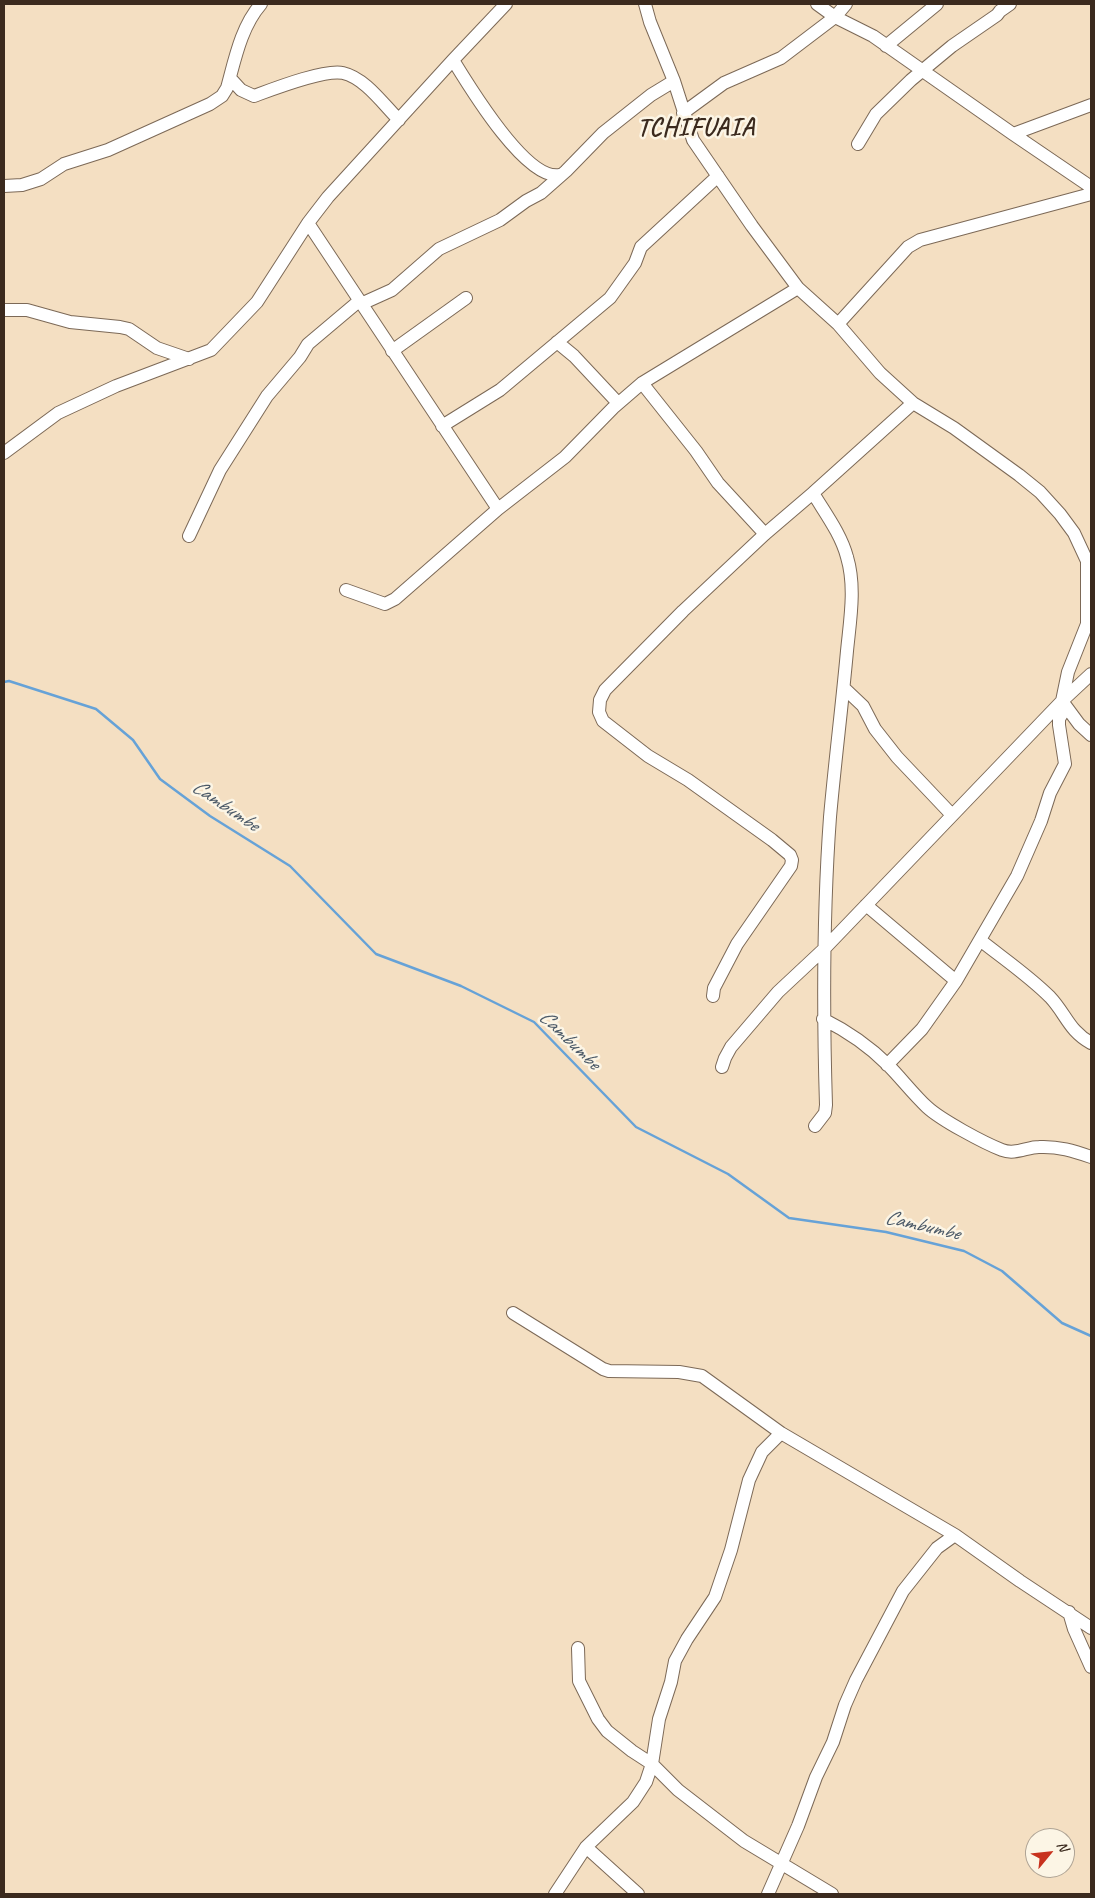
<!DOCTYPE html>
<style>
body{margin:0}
#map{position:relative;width:1095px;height:1898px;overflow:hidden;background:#f4dfc2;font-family:Caveat,sans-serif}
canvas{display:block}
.frame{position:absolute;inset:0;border:5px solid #3b2a1e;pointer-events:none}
.north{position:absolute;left:1025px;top:1828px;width:50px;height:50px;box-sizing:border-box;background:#fcf5e5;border:1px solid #afa495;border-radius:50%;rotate:62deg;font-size:14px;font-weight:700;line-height:20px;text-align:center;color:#3b2a1e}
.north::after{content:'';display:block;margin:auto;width:18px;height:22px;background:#c8321e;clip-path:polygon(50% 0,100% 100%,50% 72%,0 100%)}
</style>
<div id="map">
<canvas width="1095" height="1898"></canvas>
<div class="frame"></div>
<div class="north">N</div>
</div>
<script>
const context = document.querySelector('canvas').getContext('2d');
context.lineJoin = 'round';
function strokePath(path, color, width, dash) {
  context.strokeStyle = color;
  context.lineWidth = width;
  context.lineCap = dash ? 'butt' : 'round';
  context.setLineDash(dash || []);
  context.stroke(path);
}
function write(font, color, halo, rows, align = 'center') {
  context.font = font + ' Caveat,sans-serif';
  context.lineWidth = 5;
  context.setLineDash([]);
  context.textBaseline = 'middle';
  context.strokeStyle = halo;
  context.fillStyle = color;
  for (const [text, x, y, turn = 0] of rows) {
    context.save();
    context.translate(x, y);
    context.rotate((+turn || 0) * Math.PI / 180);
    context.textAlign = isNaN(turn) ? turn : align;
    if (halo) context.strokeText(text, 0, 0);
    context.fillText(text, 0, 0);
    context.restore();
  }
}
const stream = new Path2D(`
 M4,682L9,681L96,709L133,740L160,779L210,816L290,866L376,954L461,986L534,1022L636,1127L728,1174L789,1218L886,1232L964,1251L1002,1271L1062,1323L1091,1336`);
const minor = new Path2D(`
 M645,4L650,22L674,81L693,140L752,226L798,288L838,324L880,373L913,403L954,428L1019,475L1040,492L1060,514L1074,533L1087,561V624L1068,672L1062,701L1079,724L1091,735
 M817,4L835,17L873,36L1013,134L1091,187
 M886,46L937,4
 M453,60C469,86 526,181 560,175
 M230,78L241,90L254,96C273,89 324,69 343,73C365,78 383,104 399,120
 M683,113L724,83L781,58L835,17L846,4
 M1013,134L1091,105
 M858,144L876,114L911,80L952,46L997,15L1000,11L1010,4
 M4,186L22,185L41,179L64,164L108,150L210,104L222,96L227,88C235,59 241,27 261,4
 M308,223L498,509
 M361,304L392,290L439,249L500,220L526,201L541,193L566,171L603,133L651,95L674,81
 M4,310H27L70,322L120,327L129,329L157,348L189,359
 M838,324L908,247L920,240L1091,194
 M557,342L574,356L618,403
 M392,351L466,298
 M642,383L696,451L718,483L765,534
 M442,426L500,390L610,298L635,263L641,247L718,176
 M4,453L58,413L116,386L211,350L257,302L308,223L328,197L453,60L506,4
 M813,493C825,513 841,534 847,557C856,587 850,620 847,651C842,706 835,761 830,817C823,913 823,1009 826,1105L825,1113L815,1126
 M189,536L220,470L267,396L300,357L308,344L359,301
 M346,590L385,604L395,599L498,509L565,457L613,408L642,383L798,288
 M844,688L863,706L875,729L897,757L952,815
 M866,905L956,981
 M980,940C1004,959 1029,976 1050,997C1066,1014 1069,1031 1091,1043
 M713,996L714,988L737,944L791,866L792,860L790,855L772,840L688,780L648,756L603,721L599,712L600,700L605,690L683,611L765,534L813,493L913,403
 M823,1019C847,1031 869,1046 888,1065C901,1078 913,1094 927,1107C941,1120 984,1143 1002,1150C1015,1155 1027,1147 1039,1147C1058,1146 1074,1151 1091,1157
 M887,1065L922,1029L956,981L1017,876L1041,821L1050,793L1065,764L1059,725V719L1066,707
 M722,1067L725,1058L731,1047L778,992L824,949L1062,701L1091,674
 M513,1313L603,1369L609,1371L679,1372L702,1376L781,1433L955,1535L1020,1581L1091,1628
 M1069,1612L1074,1629L1091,1667
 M578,1648L579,1681L598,1719L607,1731L632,1751L652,1764L678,1790L744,1841L832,1894
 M586,1847L638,1894
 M555,1894L586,1847L633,1802L646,1782L652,1764L659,1719L671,1682L675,1661L687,1639L715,1597L731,1550L749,1480L762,1452L781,1433
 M768,1894L798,1826L816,1777L833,1742L845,1705L856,1680L903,1591L937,1548L955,1535`);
const waterNames = [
 ["Cambumbe",225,806,34],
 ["Cambumbe",569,1040,44],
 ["Cambumbe",922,1226,13]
];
const districtNames = [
 ["TCHIFUAIA",696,128]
];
strokePath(stream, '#66a2d7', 2.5);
strokePath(minor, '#7c6957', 14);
strokePath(minor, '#fff', 12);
write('italic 21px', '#4c5a68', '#fcf5e5', waterNames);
context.letterSpacing = '1px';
write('bold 25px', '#3b2a1e', '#fcf5e5', districtNames);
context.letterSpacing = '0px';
</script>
